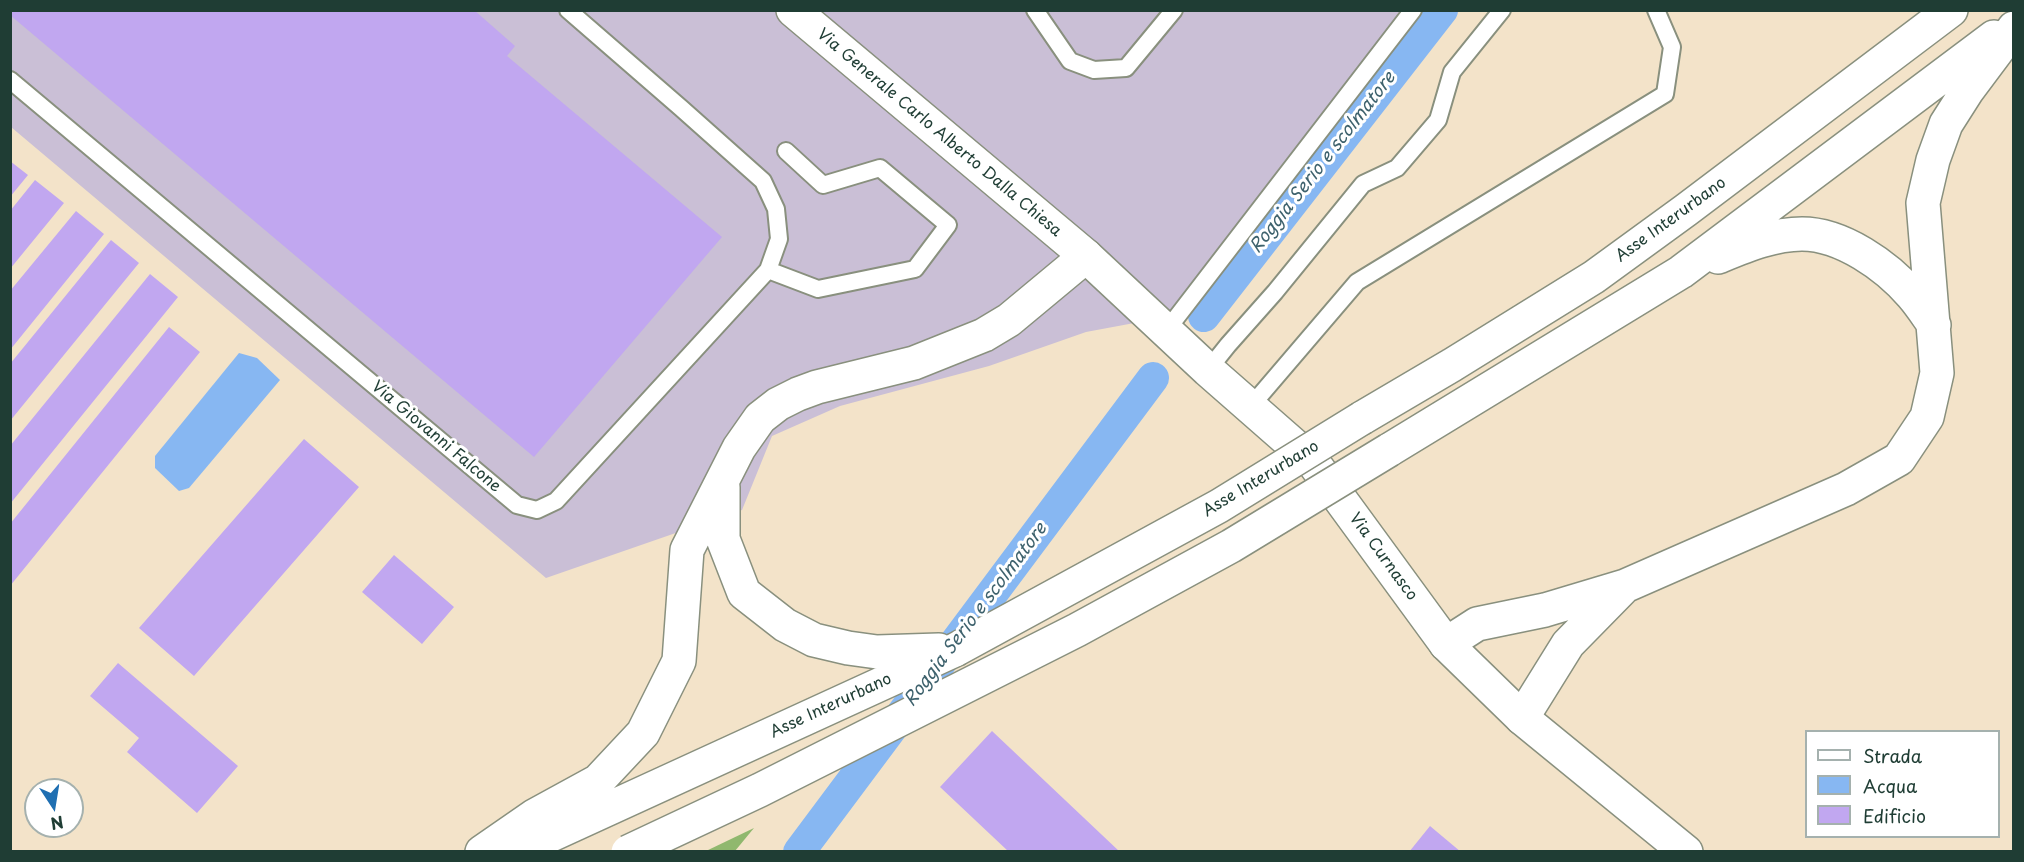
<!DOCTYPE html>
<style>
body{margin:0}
#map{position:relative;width:2024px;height:862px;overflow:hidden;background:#f3e3c9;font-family:"Playpen Sans",sans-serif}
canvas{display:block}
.frame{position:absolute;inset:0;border:12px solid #1f3d34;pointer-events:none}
.legend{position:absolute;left:1805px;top:730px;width:195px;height:108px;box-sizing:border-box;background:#fff;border:2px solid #a5b1ae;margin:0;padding:8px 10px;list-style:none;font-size:18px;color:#1f3d34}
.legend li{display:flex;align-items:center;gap:12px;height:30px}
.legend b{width:30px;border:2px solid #a5b1ae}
.north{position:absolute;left:24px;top:778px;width:60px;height:60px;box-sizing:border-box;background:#fff;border:2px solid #a5b1ae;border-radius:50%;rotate:168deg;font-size:16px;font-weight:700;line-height:24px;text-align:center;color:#1f3d34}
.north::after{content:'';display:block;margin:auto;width:21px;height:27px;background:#1f6fb2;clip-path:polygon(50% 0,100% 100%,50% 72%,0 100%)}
</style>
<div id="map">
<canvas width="2024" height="862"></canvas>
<div class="frame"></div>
<ul class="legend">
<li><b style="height:8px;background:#fff"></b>Strada</li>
<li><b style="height:16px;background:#87b7f2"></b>Acqua</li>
<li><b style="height:16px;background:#c1a7f0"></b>Edificio</li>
</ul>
<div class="north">N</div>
</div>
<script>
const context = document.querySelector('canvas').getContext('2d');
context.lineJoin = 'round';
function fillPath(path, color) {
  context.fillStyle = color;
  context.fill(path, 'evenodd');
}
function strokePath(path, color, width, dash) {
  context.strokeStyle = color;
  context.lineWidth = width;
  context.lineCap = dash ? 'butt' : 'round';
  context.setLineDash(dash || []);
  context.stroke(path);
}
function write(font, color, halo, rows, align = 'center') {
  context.font = font + ' "Playpen Sans",sans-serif';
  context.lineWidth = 6;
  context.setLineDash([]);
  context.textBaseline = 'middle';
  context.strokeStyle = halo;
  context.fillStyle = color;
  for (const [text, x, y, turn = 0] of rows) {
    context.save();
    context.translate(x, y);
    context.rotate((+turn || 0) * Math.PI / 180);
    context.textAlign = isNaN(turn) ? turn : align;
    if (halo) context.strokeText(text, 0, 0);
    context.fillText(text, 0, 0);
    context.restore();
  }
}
const industrial = new Path2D(`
 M11,11H1425L1188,313L1086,332L989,366L840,406L772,436L742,510L546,578L11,127Z`);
const forest = new Path2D(`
 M754,828L735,851H706Z`);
const water = new Path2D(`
 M239,353L257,358L280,380L189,488L179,491L155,468V456Z`);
const canal = new Path2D(`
 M1204,316L1442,10
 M799,852L1153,378`);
const building = new Path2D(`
 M10,10H474L515,46L507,56L722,237L534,457L10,15Z
 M10,161L28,175L10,197Z
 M35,180L64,203L10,269V211Z
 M76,211L104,234L10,350V291Z
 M111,240L139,263L10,421V364Z
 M150,274L178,297L10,504V446Z
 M169,327L200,352L10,586V524Z
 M304,439L359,487L194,676L139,628Z
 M394,555L454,607L422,644L362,592Z
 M118,663L238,766L197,813L127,752L139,738L90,696Z
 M992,731L1120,852H1009L940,787Z
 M1430,826L1461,852H1409Z`);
const lane = new Path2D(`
 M1035,10L1070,61L1094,70L1126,68L1174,10
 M10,80L517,505L537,510L556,501L768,270L779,239L776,209L763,181L681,108L568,10
 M768,270L818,289L915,269L948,225L880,168L823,185L786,151
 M1166,331L1413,10
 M1208,370L1228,345L1275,292L1363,184L1397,168L1438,120L1452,72L1502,10
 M1251,406L1357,282L1665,94L1672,47L1656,10`);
const secondary = new Path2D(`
 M793,10L1086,256L1208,370L1313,462L1446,644L1522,718L1686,852`);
const highway = new Path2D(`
 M1718,257C1745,246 1773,234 1802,234C1842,234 1887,266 1912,295C1920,304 1927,315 1934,325
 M1362,418L1452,365L1594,277L1686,210L1951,10
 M1389,450L1681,272L1994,37
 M723,487V539L744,593L785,625L814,640L848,648L877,652L939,650
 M1446,644L1477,624L1545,610L1625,586L1846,489L1899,459L1927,417L1937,373L1923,203L1933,160L1946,124L1967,91L2014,28
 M1522,718L1568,644L1622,589
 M482,852L534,816L598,781L643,733L679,661L687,550L739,448L760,418L778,404L798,394L817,387L914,363L984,335L1009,320L1086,256
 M514,852L955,650`);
const highwayBridge = new Path2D(`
 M955,650L1219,506L1362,418
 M628,852L760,790L1077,630L1231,546L1389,450`);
const streetNames = [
 ["Via Generale Carlo Alberto Dalla Chiesa",939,133,40],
 ["Asse Interurbano",1671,220,-36],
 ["Via Giovanni Falcone",436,437,40],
 ["Asse Interurbano",1261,479,-31],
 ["Via Curnasco",1383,557,54],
 ["Asse Interurbano",831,706,-25]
];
const waterNames = [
 ["Roggia Serio e scolmatore",1323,163,-52],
 ["Roggia Serio e scolmatore",976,615,-53]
];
fillPath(industrial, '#cabfd6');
fillPath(forest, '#90b86e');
fillPath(water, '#87b7f2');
strokePath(canal, '#87b7f2', 32);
fillPath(building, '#c1a7f0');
strokePath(lane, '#89907e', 20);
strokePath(secondary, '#89907e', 36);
strokePath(highway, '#89907e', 36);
strokePath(lane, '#fff', 16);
strokePath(secondary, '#fff', 33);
strokePath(highway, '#fff', 33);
strokePath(highwayBridge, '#89907e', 36, []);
strokePath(highwayBridge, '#fff', 33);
write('16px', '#1f3d34', '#fff', streetNames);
write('italic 18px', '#3e626d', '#fff', waterNames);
</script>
